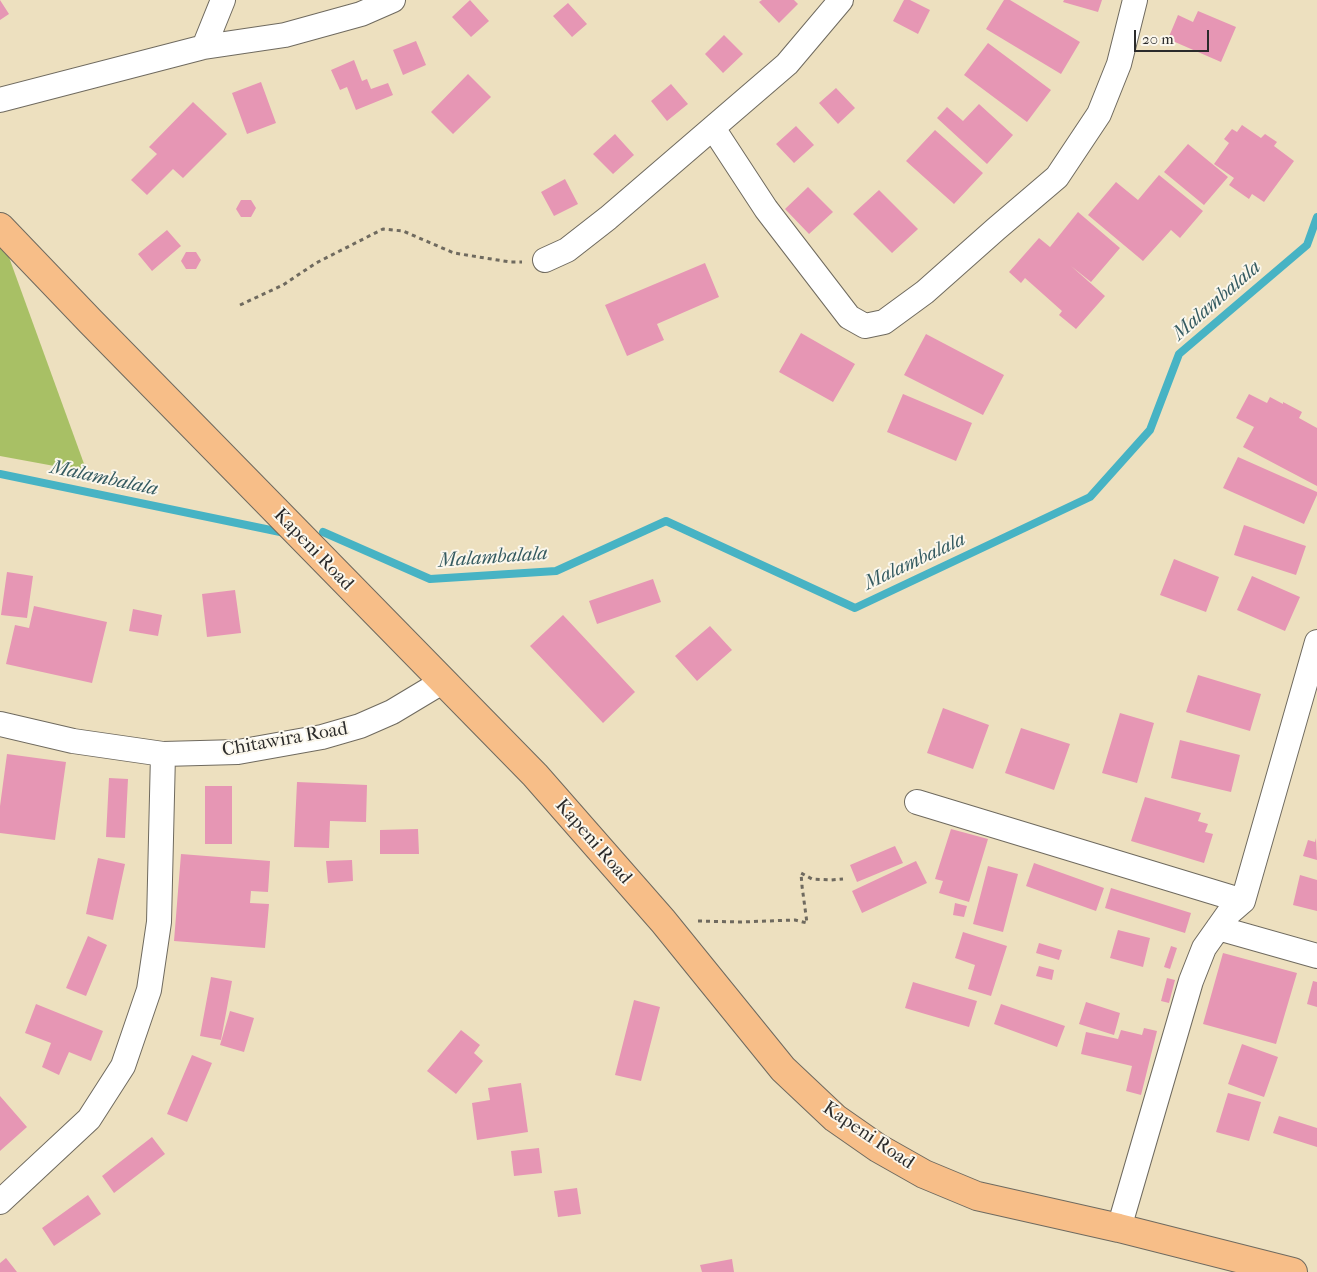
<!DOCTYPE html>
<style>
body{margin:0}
#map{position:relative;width:1317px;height:1272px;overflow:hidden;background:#ede0bf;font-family:"IM FELL French Canon",serif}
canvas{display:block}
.scale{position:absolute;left:1134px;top:30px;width:75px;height:22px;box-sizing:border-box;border:2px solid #2b2b2b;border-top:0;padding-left:6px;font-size:15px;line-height:18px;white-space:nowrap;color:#2b2b2b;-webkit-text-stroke:4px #fbf7ec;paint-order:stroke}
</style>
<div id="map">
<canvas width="1317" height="1272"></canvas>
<div class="scale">20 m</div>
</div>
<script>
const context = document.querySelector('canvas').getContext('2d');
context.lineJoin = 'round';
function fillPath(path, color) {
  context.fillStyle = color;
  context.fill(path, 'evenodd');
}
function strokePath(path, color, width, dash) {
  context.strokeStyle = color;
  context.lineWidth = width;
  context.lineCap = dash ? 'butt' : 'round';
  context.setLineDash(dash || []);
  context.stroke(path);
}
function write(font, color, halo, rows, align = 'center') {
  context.font = font + ' "IM FELL French Canon",serif';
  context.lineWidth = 4;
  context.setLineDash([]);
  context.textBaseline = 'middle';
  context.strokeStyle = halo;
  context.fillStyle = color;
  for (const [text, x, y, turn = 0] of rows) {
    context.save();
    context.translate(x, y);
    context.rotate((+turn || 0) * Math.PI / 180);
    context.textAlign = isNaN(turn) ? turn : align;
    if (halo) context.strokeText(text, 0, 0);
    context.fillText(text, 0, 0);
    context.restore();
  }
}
const green = new Path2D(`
 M0,244L6,249L87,472L0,456Z`);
const stream = new Path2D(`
 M0,474L285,533
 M323,532L430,579L556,571L666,521L855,608L1090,497L1150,430L1179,354L1307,245L1317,217`);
const building = new Path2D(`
 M0,0L9,14L0,20Z
 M470,0L489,21L471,37L452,17Z
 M762,0H794L798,4L779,23L759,2Z
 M904,0H910L930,10L918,34L893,21Z
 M1004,0H1010L1080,42L1061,74L986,29Z
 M1064,0H1102L1098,12L1063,2Z
 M568,3L587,24L572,37L553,16Z
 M1198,11L1236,27L1221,62L1168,39L1178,15L1193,22Z
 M724,35L743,54L723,73L705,54Z
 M416,41L426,65L403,75L393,50Z
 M988,43L1051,90L1027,122L964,75Z
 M354,60L362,81L367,79L371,89L388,83L393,95L356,110L347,87L340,90L331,70Z
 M468,74L491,97L453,134L431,112Z
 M261,82L276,123L247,134L232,93Z
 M671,84L688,104L667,121L651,101Z
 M836,88L855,108L838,124L819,103Z
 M193,102L227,134L183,178L173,169L147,195L131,180L157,154L149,147Z
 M979,104L1013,135L987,164L937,118L947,107L963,121Z
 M1242,125L1261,138L1265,134L1277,142L1274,146L1294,161L1264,202L1252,194L1249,199L1229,185L1234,178L1214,164L1229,143L1224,139L1232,129L1237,132Z
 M796,126L814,145L794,163L776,144Z
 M935,130L983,173L954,204L906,161Z
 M615,134L634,155L613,174L593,154Z
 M1188,144L1228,177L1204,205L1164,172Z
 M1159,175L1203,211L1180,238L1171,230L1143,261L1088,215L1116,182L1138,200Z
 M565,179L578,204L554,216L541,192Z
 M808,187L833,212L809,234L785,209Z
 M879,190L918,229L892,253L853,214Z
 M241,200H251L256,208L251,217H241L236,209Z
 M1078,212L1120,248L1091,282L1071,266L1105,296L1076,329L1059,315L1062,311L1025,278L1021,283L1009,272L1039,238L1050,247Z
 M167,230L181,246L152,271L138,254Z
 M186,252H196L201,260L196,269H186L181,261Z
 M705,263L719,297L657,324L664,340L627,356L605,305Z
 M801,333L855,364L833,402L779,372Z
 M926,334L1004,375L983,415L904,375Z
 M903,394L972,423L956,461L887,432Z
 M1249,394L1267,403L1270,397L1283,404V402L1302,412L1299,418L1317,428V486L1243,447L1254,427L1236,418Z
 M1238,457L1317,492V495L1304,524L1223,488Z
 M1244,525L1306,546L1296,575L1234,555Z
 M1174,559L1219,577L1206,612L1160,595Z
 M7,572L33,576L27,618L1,615Z
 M1252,576L1300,597L1285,631L1237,610Z
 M653,579L661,602L597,624L589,601Z
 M235,590L241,633L207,637L202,594Z
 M34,606L107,622L92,683L6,664L15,625L29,628Z
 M133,609L162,615L158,636L129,631Z
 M563,615L635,692L603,723L530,646Z
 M710,626L732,650L697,681L675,656Z
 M1198,675L1261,694L1250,731L1186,712Z
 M943,708L989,725L973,769L927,753Z
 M1120,713L1154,723L1137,783L1102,773Z
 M1021,728L1070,744L1054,790L1005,773Z
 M1180,740L1240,755L1231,792L1171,778Z
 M7,754L66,762L55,840L0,833V806Z
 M109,778L128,779L125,838L106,837Z
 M297,782L367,785L366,822L330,821L329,848L294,847Z
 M205,786H232V844H205Z
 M1145,797L1201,813L1198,821L1208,824L1205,832L1213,834L1204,863L1131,841Z
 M418,829L419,854H380V830Z
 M951,829L988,839L969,902L939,893L943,881L935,879Z
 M1316,838L1317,860L1303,856L1308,840L1315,842Z
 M895,846L903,863L857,882L850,865Z
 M181,854L270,861L268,892L251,891L250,903L269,904L265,948L174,941Z
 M98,858L125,864L113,920L86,914Z
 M352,860L353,881L328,883L326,861Z
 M916,861L927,883L862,913L852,891Z
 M1034,863L1104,888L1096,911L1026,886Z
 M988,866L1018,874L1003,932L973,924Z
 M1300,875L1317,880V911L1293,905Z
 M1111,888L1191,913L1185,933L1105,908Z
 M955,903L967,906L964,917L953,915Z
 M1118,930L1150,938L1143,967L1110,958Z
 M963,932L1007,946L991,996L968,989L975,965L955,958Z
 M88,936L107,945L86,996L66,988Z
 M1039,943L1062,950L1059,960L1036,953Z
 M1171,946L1177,948L1170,969L1164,967Z
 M1223,953L1297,973L1276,1044L1203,1024Z
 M1039,966L1054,970L1052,980L1036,976Z
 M211,977L232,981L221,1040L200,1036Z
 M1167,978L1175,980L1169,1003L1161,1001Z
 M1313,981L1317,982V1007L1307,1004Z
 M913,982L977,1001L969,1027L905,1008Z
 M634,1000L660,1007L641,1081L615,1075Z
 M1086,1002L1120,1013L1114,1035L1079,1024Z
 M36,1004L103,1031L91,1061L69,1052L59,1075L42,1067L51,1043L25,1033Z
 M1001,1004L1065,1026L1057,1047L994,1024Z
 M230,1011L254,1018L244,1052L220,1045Z
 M1144,1028L1157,1031L1141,1095L1126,1091L1132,1066L1081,1054L1086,1032L1118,1039L1121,1030L1142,1035Z
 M461,1030L480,1045L474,1053L483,1061L456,1094L427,1071Z
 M1242,1044L1278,1057L1264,1097L1228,1084Z
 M192,1055L212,1063L187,1122L167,1114Z
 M521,1083L528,1132L477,1140L472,1103L490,1100L488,1088Z
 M1228,1093L1261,1102L1249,1141L1216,1132Z
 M0,1096L27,1127L0,1151Z
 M1279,1116L1317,1128V1147L1273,1133Z
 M152,1137L165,1154L114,1193L102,1176Z
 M539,1148L542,1173L514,1176L511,1151Z
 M577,1188L581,1214L558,1217L554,1191Z
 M88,1195L101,1214L54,1246L42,1228Z
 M6,1258L17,1272H0V1263Z
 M732,1259L734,1272H702L700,1265Z`);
const path = new Path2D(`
 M240,305L283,285L316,263L383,229L403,231L454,253L510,262H522
 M698,921L740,922L795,920L807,923L802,886L801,873L812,879L831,880L843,879`);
const minor = new Path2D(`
 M204,47L223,0
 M0,100L204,47L285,35L361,14L393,0
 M713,128L766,209L849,317L865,326L884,322L925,292L996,229L1057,177L1099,114L1119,64L1135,0
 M545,260L567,250L608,218L787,64L841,0
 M0,724L73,741L163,754L238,752L322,737L360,726L392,712L442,682
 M917,802L1243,901
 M1218,928L1317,956
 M0,1202L89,1119L123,1066L149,990L159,922L163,754
 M1119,1228L1191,981L1204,948L1228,914L1243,901L1317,642`);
const major = new Path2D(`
 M0,227L91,322L535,775L663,921L783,1069L835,1118L878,1148L924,1174L977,1196L1119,1228L1293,1272`);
const streetNames = [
 ["Kapeni Road",313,550,46],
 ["Chitawira Road",285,740,-10],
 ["Kapeni Road",593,842,49],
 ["Kapeni Road",868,1136,34]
];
const waterNames = [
 ["Malambalala",1217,301,-41],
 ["Malambalala",104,479,12],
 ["Malambalala",493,558,-4],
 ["Malambalala",915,562,-25]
];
fillPath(green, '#a8c065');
strokePath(stream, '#47b3c4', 8);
fillPath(building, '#e696b4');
strokePath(minor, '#6f6a5f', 26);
strokePath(major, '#6f6a5f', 30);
strokePath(path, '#6f6a5f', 3, [4, 4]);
strokePath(minor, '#fff', 24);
strokePath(major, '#f7be88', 28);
write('19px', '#2b2b2b', '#fbf7ec', streetNames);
write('italic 20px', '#355b61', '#fbf7ec', waterNames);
</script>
